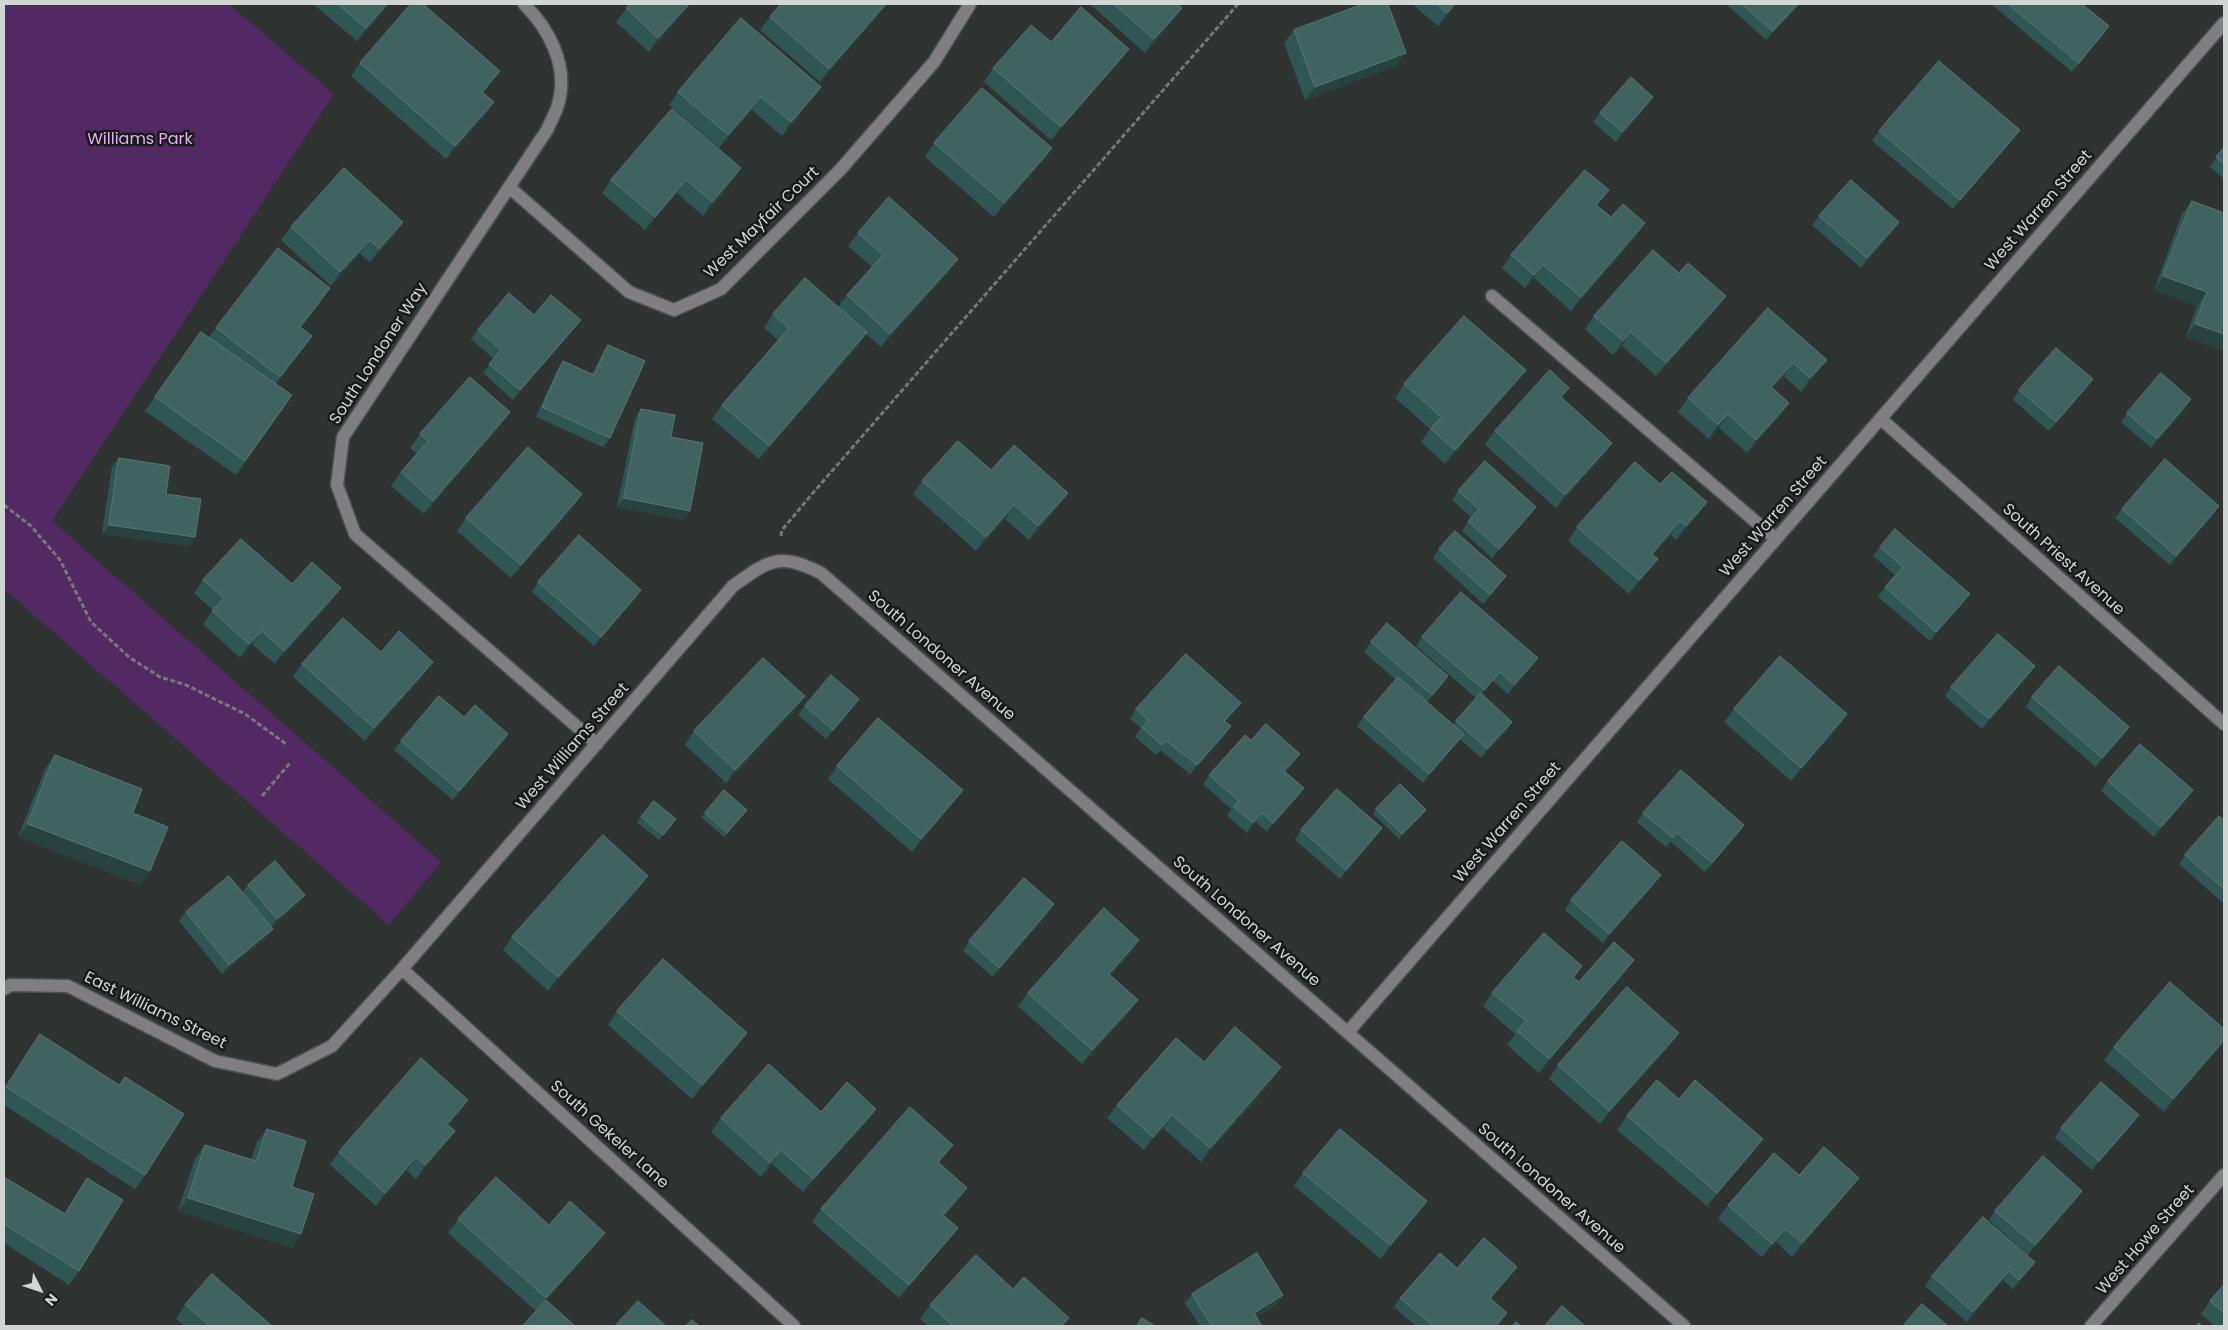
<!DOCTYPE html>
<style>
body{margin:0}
#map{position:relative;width:2228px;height:1330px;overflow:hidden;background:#2f3433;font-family:Poppins,sans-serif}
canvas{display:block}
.frame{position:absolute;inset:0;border:5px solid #d1d5d4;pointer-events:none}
.north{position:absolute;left:15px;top:1265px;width:50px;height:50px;-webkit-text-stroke:4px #191b1b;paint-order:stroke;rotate:131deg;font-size:14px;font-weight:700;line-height:20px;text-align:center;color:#d1d5d4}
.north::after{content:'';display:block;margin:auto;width:18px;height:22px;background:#d1d5d4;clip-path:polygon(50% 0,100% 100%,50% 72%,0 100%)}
</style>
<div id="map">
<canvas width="2228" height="1330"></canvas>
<div class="frame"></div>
<div class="north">N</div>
</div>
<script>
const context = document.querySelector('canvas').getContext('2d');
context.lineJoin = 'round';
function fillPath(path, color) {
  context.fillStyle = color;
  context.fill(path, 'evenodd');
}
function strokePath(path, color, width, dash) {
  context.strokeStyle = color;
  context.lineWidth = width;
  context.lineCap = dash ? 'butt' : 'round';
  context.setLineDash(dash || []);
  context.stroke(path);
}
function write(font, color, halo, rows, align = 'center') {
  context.font = font + ' Poppins,sans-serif';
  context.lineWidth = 5;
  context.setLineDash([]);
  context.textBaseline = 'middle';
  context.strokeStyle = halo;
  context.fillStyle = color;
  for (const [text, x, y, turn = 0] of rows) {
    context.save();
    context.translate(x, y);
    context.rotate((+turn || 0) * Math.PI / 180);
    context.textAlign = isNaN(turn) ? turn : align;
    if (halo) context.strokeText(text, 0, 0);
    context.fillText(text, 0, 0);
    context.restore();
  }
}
const green = new Path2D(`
 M4,4H229L334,94L52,521L441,862L389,925L4,589Z`);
const path = new Path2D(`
 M4,505L31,526L60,560L91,622L129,657L160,677L186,685L245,714L286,744
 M781,536L782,530L812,494L1238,4
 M262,796L290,763`);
const minor = new Path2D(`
 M524,4C549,29 568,65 559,101C557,111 551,121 547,130L343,437L337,485L355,534L597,744
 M509,187L629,292L674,310L721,289L840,170L934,62L970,4
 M1492,296L1776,539
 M1881,419L2224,724
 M402,969L794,1326
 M4,989L10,985L68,986L215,1061L277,1074L332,1046L402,969L733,586C769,560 779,552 821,573L1684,1326
 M1348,1032L2224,23
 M2091,1326L2224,1175`);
const wall = new Path2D(`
 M313,4H390L357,41Z
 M630,4H691L649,52L616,22Z
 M1092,4H1177L1182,8L1172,22L1145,53L1091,5Z
 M1412,4H1457L1438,26Z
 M1726,4H1800L1766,40Z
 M1991,4H2082L2109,26L2102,36L2072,72Z
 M770,17H877L820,82L760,30Z
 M1294,30L1396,66L1305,100L1284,43Z
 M1051,42L1129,49L1119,62L1051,140L984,82L993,68Z
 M360,63L490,85L483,93L485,116L446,159L351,76Z
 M821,87L812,100L782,136L752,110L719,148L669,105L678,92Z
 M1653,97L1647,106L1616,142L1593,122L1600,113Z
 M672,109L732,182L703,216L677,193L645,230L602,193L611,180Z
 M2020,130L2013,139L1953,209L1872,141L1879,131Z
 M934,143L1052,148L1042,162L994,217L925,157Z
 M2224,148V179L2210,167Z
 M2192,201L2224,213V351L2186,337L2197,306L2154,290L2182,214Z
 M1599,204L1598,206L1636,237L1571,311L1534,278L1525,288L1502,268L1511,255Z
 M1819,216L1899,222L1893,232L1861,268L1812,225Z
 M403,222L394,236L370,262L360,254L331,286L281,240L291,227Z
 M858,233L949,272L881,347L866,334L858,346L759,459L712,419L722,405L778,340L764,328L773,314L838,307L847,295L872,267L848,246Z
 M1679,273L1726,296L1716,310L1656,376L1622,346L1613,355L1585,329L1594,316Z
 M321,302L301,328L312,336L276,384L292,395L236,475L145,411L201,332L209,337L216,328Z
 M1768,308L1817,373L1801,392L1784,376L1773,388L1789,403L1780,416L1747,453L1719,428L1709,439L1678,412L1688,398Z
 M534,315L574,329L513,400L483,373L494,359L471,339L478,330Z
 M608,345L610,438L603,447L536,417L557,370L563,361L592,374L602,354Z
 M1526,370L1516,383L1445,464L1421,442L1430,429L1395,398L1404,384Z
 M2093,379L2086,389L2049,431L2013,400L2019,390Z
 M1562,398L1612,443L1603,456L1556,508L1485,445L1495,431Z
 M641,409L671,437L690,511L684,520L617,507L635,418Z
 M2185,409L2151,448L2121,422L2127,413Z
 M501,425L424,514L391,486L401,472L417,454L410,448L420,434Z
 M119,458L166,494L189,546L102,534L112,467Z
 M991,470L1068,493L1058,507L1029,540L1005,519L976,551L913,494L922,481Z
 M1660,484L1707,502L1697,516L1676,540L1671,535L1653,555L1648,572L1629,594L1568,541L1577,527Z
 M1458,491L1529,517L1492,558L1462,531L1471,517L1452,500Z
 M582,494L573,508L511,578L457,531L466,518Z
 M2219,506L2213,516L2170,565L2115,518L2122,509Z
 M1880,547L1963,603L1930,641L1878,597L1885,587L1895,575L1873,556Z
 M1439,549L1499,585L1483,604L1433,558Z
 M203,580L292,584L332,601L275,664L252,644L240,658L203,624L213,610L194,593Z
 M538,582L641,590L635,599L594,646L532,592Z
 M1422,637L1538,658L1531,667L1508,694L1493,681L1482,694L1512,722L1506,732L1481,758L1460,739L1423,783L1357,726L1364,717L1396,680L1364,652L1371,642L1448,676L1442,686L1427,702L1453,725L1476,698L1416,646Z
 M302,664L424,675L365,741L293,677Z
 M2029,676L1982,729L1945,696L1951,687Z
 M805,696L795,710L726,783L685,745L694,731Z
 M2032,697L2123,736L2096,767L2026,707Z
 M859,699L853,708L826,739L798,715L805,706Z
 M1136,709L1234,712L1225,722V736L1190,774L1160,750L1156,755L1135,737L1141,728L1130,719Z
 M1734,709L1847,714L1838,728L1791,781L1724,722Z
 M464,717L508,734L502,743L453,800L394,750L401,741Z
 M1251,740L1294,763L1286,772L1304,788L1298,797L1267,832L1256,822L1247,833L1227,816L1231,809L1203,784L1209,775Z
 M55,755L133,813L141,885L18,837L45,769Z
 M837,766L953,804L912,852L828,779Z
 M2108,781L2187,799L2154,837L2101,791Z
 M1376,809L1423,814L1399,839L1373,814Z
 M747,810L724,837L701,817L705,813Z
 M1643,813L1744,825L1738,834L1705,872L1671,842L1666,847L1637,822Z
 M641,817L673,824L659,840L637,822Z
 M2224,820V904L2179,864L2185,855Z
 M1301,830L1376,837L1340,879L1295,840Z
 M1654,884L1603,943L1565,910L1571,900Z
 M248,885L305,895L298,904L271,927L273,929L266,938L222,974L179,921L186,912L243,892Z
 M639,889L548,991L503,950L512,937Z
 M1048,914L993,977L963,951L969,941Z
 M1130,954L1110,976L1128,1014L1082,1064L1018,1006L1028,993Z
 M1634,960L1625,973L1539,1073L1507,1045L1515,1034L1483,1006L1492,993L1582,966L1574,978L1579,982Z
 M617,1011L738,1046L692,1099L608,1025Z
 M40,1034L145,1175L135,1189L4,1105V1090Z
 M1669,1047L1600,1124L1549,1079L1558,1065Z
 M2114,1047H2220L2164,1112L2104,1060Z
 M1204,1062L1281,1067L1272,1081L1201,1162L1163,1128L1144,1150L1107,1118L1117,1105Z
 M1679,1099L1753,1152L1707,1206L1617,1130L1627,1116Z
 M468,1100L459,1113L449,1125L455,1131L445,1144L416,1179L407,1171L376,1206L330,1165L339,1152Z
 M876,1109L867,1122L803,1192L772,1164L761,1177L711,1132L721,1118Z
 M2132,1124L2092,1170L2055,1138L2061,1128Z
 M267,1129L292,1187V1248L178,1211L195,1159L205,1145L251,1160L257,1142Z
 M943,1158L939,1163L958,1201L944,1216L958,1228L948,1241L899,1298L812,1222L821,1209Z
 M1303,1173L1427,1201L1418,1214L1381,1259L1294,1186Z
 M4,1177L64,1214L87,1178L79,1271L69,1285L4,1243Z
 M1849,1191L1792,1257L1776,1242L1762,1257L1718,1219L1728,1205Z
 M2082,1191L2076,1200L2028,1255L1989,1220L1995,1211Z
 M458,1219L549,1225L605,1233L595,1246L536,1311L448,1233Z
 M2035,1262L2028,1272L2013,1289L2003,1280L1967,1322L1925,1286L1932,1276Z
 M1457,1268L1510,1276L1491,1299L1501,1322L1497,1326H1416L1394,1307L1400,1298Z
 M2224,1285V1326H2214L2201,1314L2210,1301Z
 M1013,1289L1069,1318L1063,1326H928L920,1319L930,1305Z
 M1192,1294L1283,1295L1277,1304L1256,1317L1262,1326H1200L1185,1303Z
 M185,1305L272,1326H185L176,1319Z`);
const shadedWall = new Path2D(`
 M387,4H390L357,41L366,28Z
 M689,4H691L649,52L658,38Z
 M886,4L877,17L820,82L829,69Z
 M1455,4H1457L1438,26L1447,13Z
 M1798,4H1800L1766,40L1773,31Z
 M1182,8L1172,22L1145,53L1154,39Z
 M2109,26L2102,36L2072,72L2079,63Z
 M1129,49L1119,62L1051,140L1061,127Z
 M1406,53L1396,66L1305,100L1315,87Z
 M500,71L490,85L473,105L482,92Z
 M821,87L812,100L782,136L791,122Z
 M761,97L752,110L719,148L728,135Z
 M1653,97L1647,106L1616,142L1622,132Z
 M494,102L485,116L446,159L455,146Z
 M2020,130L2013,139L1953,209L1960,200Z
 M1052,148L1042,162L994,217L1004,203Z
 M741,168L732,182L703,216L712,202Z
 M686,180L677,193L645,230L655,217Z
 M1609,190L1599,204L1587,218L1596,205Z
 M403,222L394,236L370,262L379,249Z
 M1899,222L1893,232L1861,268L1867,258Z
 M1645,223L1636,237L1571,311L1581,297Z
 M370,240L360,254L331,286L340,272Z
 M958,259L949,272L881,347L890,334Z
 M1543,265L1534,278L1525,288L1534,275Z
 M2163,276L2207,292L2197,306L2154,290Z
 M330,288L321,302L291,341L300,327Z
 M1726,296L1716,310L1656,376L1666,363Z
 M581,320L574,329L513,400L520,390Z
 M2195,324L2224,334V351L2186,337Z
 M867,332L858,346L759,459L769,446Z
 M1631,332L1622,346L1613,355L1623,341Z
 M312,336L302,350L271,391L280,377Z
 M1827,360L1817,373L1801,392L1810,378Z
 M1793,363L1784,376L1762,400L1771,387Z
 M1526,370L1516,383L1445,464L1455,450Z
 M2093,379L2086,389L2049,431L2056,422Z
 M2191,399L2185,409L2151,448L2157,439Z
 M1789,403L1780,416L1747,453L1756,440Z
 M510,412L501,425L424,514L433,501Z
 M1728,414L1719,428L1709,439L1718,425Z
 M1612,443L1603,456L1556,508L1565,495Z
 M1068,493L1058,507L1029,540L1038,526Z
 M582,494L573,508L511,578L521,565Z
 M624,498L690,511L684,520L617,507Z
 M1707,502L1697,516L1676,540L1686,526Z
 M1014,505L1005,519L976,551L986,537Z
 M2219,506L2213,516L2170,565L2176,556Z
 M1536,507L1529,517L1492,558L1499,549Z
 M1680,521L1671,535L1642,567L1652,554Z
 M109,525L195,537L189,546L102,534Z
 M1658,559L1648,572L1629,594L1639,580Z
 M341,588L332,601L275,664L284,651Z
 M641,590L635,599L594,646L601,637Z
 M1970,594L1963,603L1930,641L1936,632Z
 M262,631L252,644L240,658L249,644Z
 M1538,658L1531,667L1508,694L1514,685Z
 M433,662L424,675L365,741L374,728Z
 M2035,666L2029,676L1982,729L1989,719Z
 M1500,672L1493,681L1477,700L1484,690Z
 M1448,676L1442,686L1425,705L1432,695Z
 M805,696L795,710L726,783L735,770Z
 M859,699L853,708L826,739L833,730Z
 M1241,703L1234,712L1218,730L1224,721Z
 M1847,714L1838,728L1791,781L1801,768Z
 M1512,722L1506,732L1481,758L1487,749Z
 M1231,726L1225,736L1190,774L1197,765Z
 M2129,727L2123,736L2096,767L2102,758Z
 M508,734L502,743L453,800L459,791Z
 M1464,734L1457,743L1423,783L1429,774Z
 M1300,754L1294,763L1278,780L1284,771Z
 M1304,788L1298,797L1267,832L1273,823Z
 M963,790L953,804L912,852L921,839Z
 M2193,790L2187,799L2154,837L2161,827Z
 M1426,810L1423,814L1399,839L1402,834Z
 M1262,813L1256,822L1247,833L1253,823Z
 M28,824L150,871L141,885L18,837Z
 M1744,825L1738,834L1705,872L1712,863Z
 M1382,828L1376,837L1340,879L1346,870Z
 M1661,875L1654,884L1603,943L1609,934Z
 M648,876L639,889L548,991L558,977Z
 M305,895L298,904L270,928L277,919Z
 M1054,904L1048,914L993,977L999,968Z
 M273,929L266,938L222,974L229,965Z
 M1139,940L1130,954L1099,988L1109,974Z
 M1634,960L1625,973L1539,1073L1549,1059Z
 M1138,1000L1128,1014L1082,1064L1092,1050Z
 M747,1033L738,1046L692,1099L702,1085Z
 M1679,1033L1669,1047L1600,1124L1609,1111Z
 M2224,1040V1041L2220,1047L2164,1112L2173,1099Z
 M1281,1067L1272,1081L1201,1162L1210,1148Z
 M468,1100L459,1113L438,1138L447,1124Z
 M876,1109L867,1122L803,1192L813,1179Z
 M1172,1115L1163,1128L1144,1150L1153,1137Z
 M2139,1115L2132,1124L2092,1170L2099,1161Z
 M455,1131L445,1144L416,1179L425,1165Z
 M1763,1139L1753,1152L1707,1206L1717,1193Z
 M953,1145L943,1158L928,1176L938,1162Z
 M781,1150L772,1164L761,1177L770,1163Z
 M416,1157L407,1171L376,1206L385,1193Z
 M1859,1178L1849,1191L1792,1257L1802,1243Z
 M967,1188L958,1201L934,1229L943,1215Z
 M2082,1191L2076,1200L2028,1255L2035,1245Z
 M188,1198L301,1234L292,1248L178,1211Z
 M1427,1201L1418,1214L1381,1259L1390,1245Z
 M958,1228L948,1241L899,1298L909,1285Z
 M1785,1229L1776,1242L1762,1257L1772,1244Z
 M605,1233L595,1246L536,1311L546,1298Z
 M2035,1262L2028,1272L2013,1289L2019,1280Z
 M1517,1267L1510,1276L1484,1307L1490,1298Z
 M2009,1271L2003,1280L1967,1322L1973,1312Z
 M1283,1295L1277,1304L1247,1323L1254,1313Z`);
const building = new Path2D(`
 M338,4H387L366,28Z
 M411,4H423L500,71L482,92L494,102L455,146L360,63Z
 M630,4H689L658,38L626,8Z
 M781,4H886L829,69L770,17Z
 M1114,4H1177L1182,8L1154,39Z
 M1363,4H1388L1406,53L1315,87L1294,30Z
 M1437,4H1455L1447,13Z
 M1742,4H1798L1773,31Z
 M2008,4H2082L2109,26L2079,63Z
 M1081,7L1129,49L1061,127L993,68L1031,25L1051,42Z
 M741,18L821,87L791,122L761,97L728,135L678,92Z
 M1939,61L2020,130L1960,200L1879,131Z
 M1631,77L1653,97L1622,132L1600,113Z
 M982,88L1052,148L1004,203L934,143Z
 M672,109L741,168L712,202L686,180L655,217L611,180Z
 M2224,148V164L2216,157Z
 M344,168L403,222L379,249L370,240L340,272L291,227Z
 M1585,170L1609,190L1596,205L1611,217L1623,204L1645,223L1581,297L1543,265L1534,275L1511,255Z
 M1851,180L1899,222L1867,258L1819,216Z
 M889,197L958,259L890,334L847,295L883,255L858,233Z
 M2192,201L2224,213V334L2195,324L2207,292L2163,276Z
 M278,248L330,288L300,327L312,336L280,377L216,328Z
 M1653,250L1679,273L1688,263L1726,296L1666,363L1631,332L1623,341L1594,316Z
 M805,278L867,332L769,446L722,405L789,328L773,314Z
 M509,293L534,315L551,295L581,320L520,390L489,364L501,350L478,330Z
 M1768,308L1827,360L1810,378L1793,363L1771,387L1789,403L1756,440L1728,414L1718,425L1688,398Z
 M1464,316L1526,370L1455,450L1431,429L1441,417L1404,384Z
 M201,332L292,395L245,461L155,397Z
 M608,345L645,361L610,438L542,407L563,361L594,375Z
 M2056,348L2093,379L2056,422L2019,390Z
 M1550,370L1569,388L1561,397L1612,443L1565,495L1495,431Z
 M2161,373L2191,399L2157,439L2127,413Z
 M470,377L510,412L433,501L401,472L428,441L420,434Z
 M641,409L675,415L671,437L703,443L690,511L624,498Z
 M958,441L991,470L1014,445L1068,493L1038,526L1014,505L986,537L922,481Z
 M528,447L582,494L521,565L466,518Z
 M119,458L170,466L166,494L201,499L195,537L109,525Z
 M2165,459L2219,506L2176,556L2122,509Z
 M1485,461L1536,507L1499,549L1468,521L1479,509L1458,491Z
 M1635,462L1660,484L1672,472L1707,502L1686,526L1680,521L1652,554L1658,559L1639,580L1577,527Z
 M1895,529L1970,594L1936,632L1885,587L1903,567L1880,547Z
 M1455,531L1506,576L1490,595L1439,549Z
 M579,535L641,590L601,637L538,582Z
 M241,539L292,584L312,562L341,588L284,651L262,631L249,644L212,611L224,598L203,580Z
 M1461,592L1538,658L1514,685L1500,672L1484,690L1422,637Z
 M343,618L381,652L399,631L433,662L374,728L302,664Z
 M1387,623L1448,676L1432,695L1371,642Z
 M1998,634L2035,666L1989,719L1951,687Z
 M1186,654L1241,703L1224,721L1231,726L1197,765L1166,741L1162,745L1142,728L1148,720L1136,709Z
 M1780,656L1847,714L1801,768L1734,709Z
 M763,658L805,696L735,770L694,731Z
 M2059,666L2129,727L2102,758L2032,697Z
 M831,675L859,699L833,730L805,706Z
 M1398,677L1464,734L1429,774L1364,717Z
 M1481,693L1512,722L1487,749L1456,721Z
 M439,696L464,717L475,705L508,734L459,791L401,741Z
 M878,718L963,790L921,839L837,766Z
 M1266,724L1300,754L1284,771L1304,788L1273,823L1262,813L1253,823L1233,806L1239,801L1209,775L1245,735L1251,740Z
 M2140,744L2193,790L2161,827L2108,781Z
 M55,755L142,789L133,813L168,827L150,871L28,824Z
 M1681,770L1744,825L1712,863L1677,833L1673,838L1643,813Z
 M1400,784L1426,810L1402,834L1376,809Z
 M1337,789L1382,828L1346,870L1301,830Z
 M724,790L747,810L727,833L705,813Z
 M654,801L676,819L663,835L641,817Z
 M2219,816L2224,820V889L2185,855Z
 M603,835L648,876L558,977L512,937Z
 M1622,841L1661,875L1609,934L1571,900Z
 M275,861L305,895L277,919L248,885Z
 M229,876L273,929L229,965L186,912Z
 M1024,878L1054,904L999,968L969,941Z
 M1104,908L1139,940L1109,974L1138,1000L1092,1050L1028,993Z
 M1544,933L1582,966L1573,977L1579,982L1614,942L1634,960L1549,1059L1517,1031L1526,1021L1492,993Z
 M663,959L747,1033L702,1085L617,1011Z
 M2170,982L2224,1029V1040L2173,1099L2114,1047Z
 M1627,987L1679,1033L1609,1111L1558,1065Z
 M1235,1027L1281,1067L1210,1148L1172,1115L1153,1137L1117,1105L1176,1038L1204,1062Z
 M40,1034L119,1085L125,1077L184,1114L145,1175L6,1087Z
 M421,1058L468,1100L447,1124L455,1131L425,1165L416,1157L385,1193L339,1152Z
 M769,1064L821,1112L847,1082L876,1109L813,1179L781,1150L770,1163L721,1118Z
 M1657,1080L1679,1099L1695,1080L1763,1139L1717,1193L1627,1116Z
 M2101,1082L2139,1115L2099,1161L2061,1128Z
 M910,1107L953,1145L938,1162L967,1188L943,1215L958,1228L909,1285L821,1209Z
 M267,1129L306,1141L292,1187L314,1194L301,1234L188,1198L205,1145L256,1161Z
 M1340,1129L1427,1201L1390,1245L1303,1173Z
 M1824,1147L1859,1178L1802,1243L1785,1229L1772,1244L1728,1205L1774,1153L1799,1175Z
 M2043,1156L2082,1191L2035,1245L1995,1211Z
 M4,1177L65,1214L87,1178L123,1200L79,1271L4,1224Z
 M496,1177L549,1225L570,1201L605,1233L546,1298L458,1219Z
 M1983,1217L2035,1262L2019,1280L2009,1271L1973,1312L1932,1276Z
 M1484,1238L1517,1267L1490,1298L1507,1313L1496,1326H1433L1400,1298L1440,1253L1457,1268Z
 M1257,1253L1283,1295L1254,1313L1262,1326H1212L1192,1294Z
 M976,1255L1013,1289L1024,1277L1069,1318L1061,1326H953L930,1305Z
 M212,1274L272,1326H210L185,1305Z
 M2224,1285V1313L2210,1301Z
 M546,1300L575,1326H523Z
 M638,1301L666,1326H615Z
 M1922,1304L1948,1326H1903Z
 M1562,1306L1585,1326H1545Z
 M1142,1318L1155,1326H1137Z
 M692,1320L699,1326H686Z
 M1516,1322L1521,1326H1513Z
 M2199,1323L2202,1326H2196Z`);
const parkNames = [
 ["Williams Park",140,140]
];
const streetNames = [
 ["West Warren Street",2039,211,-49],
 ["West Mayfair Court",762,223,-44],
 ["South Londoner Way",379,354,-57],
 ["West Warren Street",1774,517,-49],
 ["South Priest Avenue",2063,560,42],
 ["South Londoner Avenue",941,656,41],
 ["West Williams Street",573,747,-49],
 ["West Warren Street",1508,823,-49],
 ["South Londoner Avenue",1246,922,41],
 ["East Williams Street",155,1011,26],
 ["South Gekeler Lane",609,1135,42],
 ["South Londoner Avenue",1551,1189,41],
 ["West Howe Street",2146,1240,-49]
];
fillPath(green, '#532963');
strokePath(minor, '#4c5150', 15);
strokePath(path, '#747978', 3, [5, 2.5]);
strokePath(minor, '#807e80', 12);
fillPath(wall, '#2f5652');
fillPath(shadedWall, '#284240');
fillPath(building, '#416360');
strokePath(building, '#577572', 1);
write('16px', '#e4aef9', '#191b1b', parkNames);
write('16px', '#d1d5d4', '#191b1b', streetNames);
</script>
